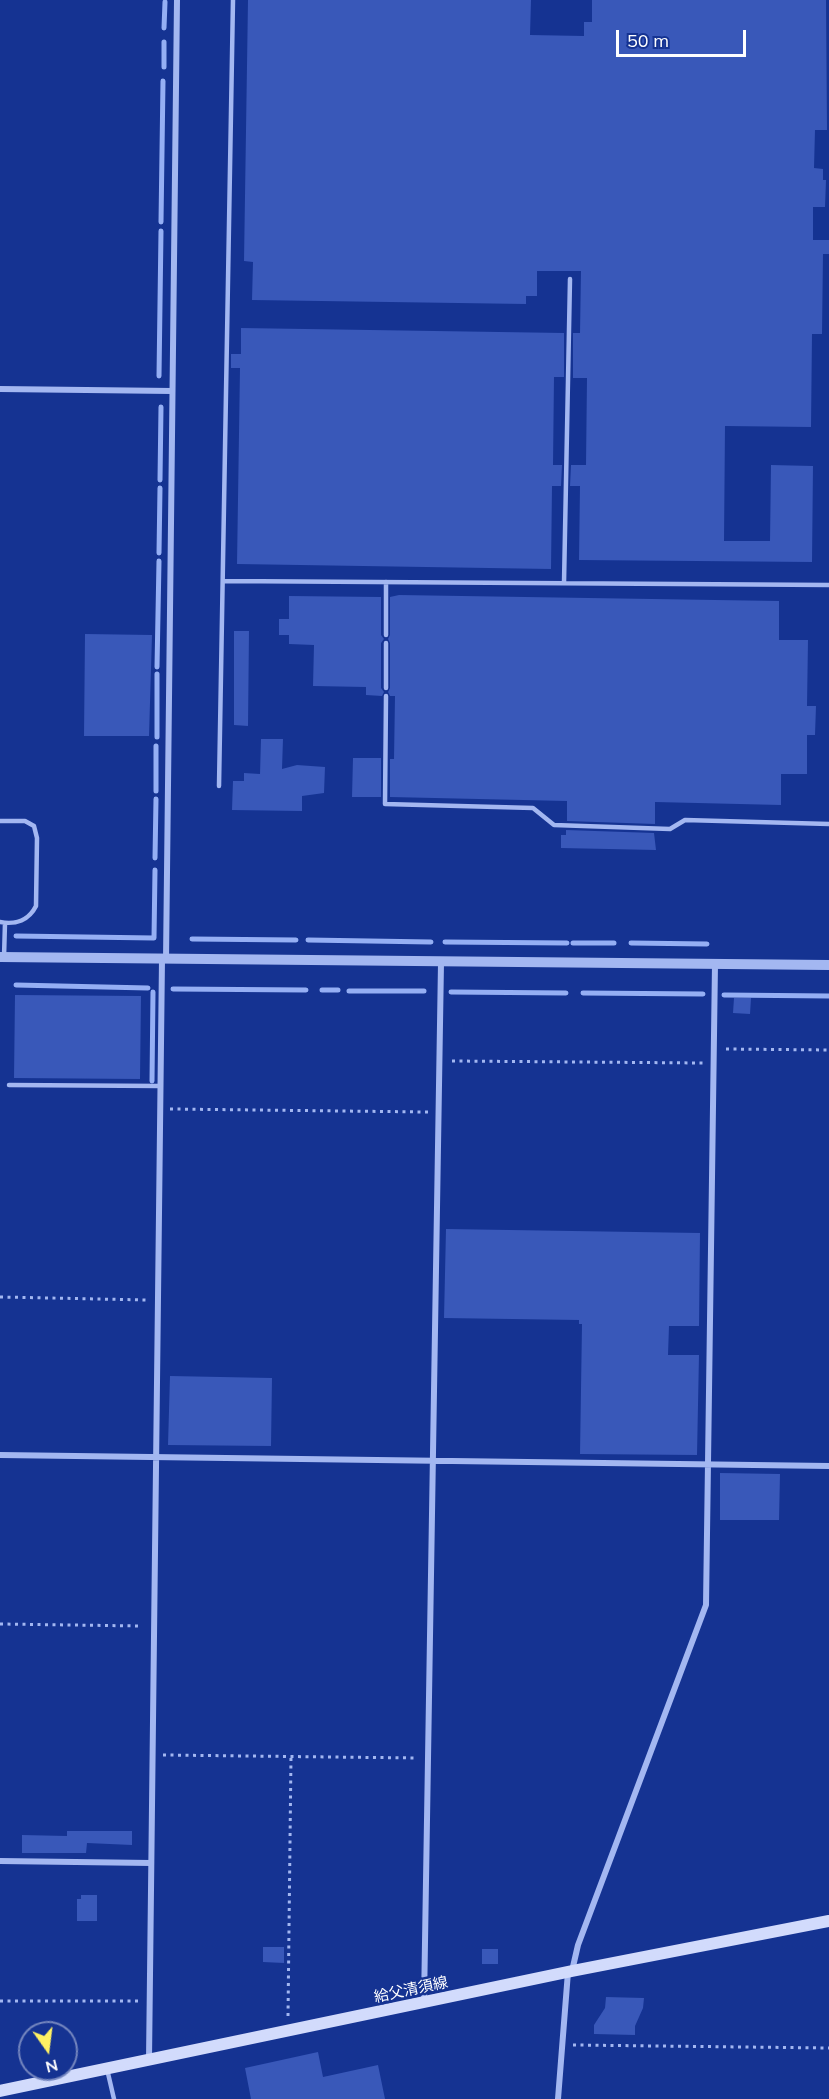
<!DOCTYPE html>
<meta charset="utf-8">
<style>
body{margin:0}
#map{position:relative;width:829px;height:2099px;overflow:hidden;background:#153392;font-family:Mulish,sans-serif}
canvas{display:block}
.north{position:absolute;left:18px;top:2021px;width:60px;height:60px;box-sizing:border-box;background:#153392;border:2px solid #7385be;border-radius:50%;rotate:166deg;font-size:16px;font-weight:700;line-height:24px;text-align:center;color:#fff}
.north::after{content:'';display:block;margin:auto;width:21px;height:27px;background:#fff163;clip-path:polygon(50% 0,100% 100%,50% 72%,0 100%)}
.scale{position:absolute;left:616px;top:30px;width:130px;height:27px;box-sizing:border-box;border:3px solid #fff;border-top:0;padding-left:8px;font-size:18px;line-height:21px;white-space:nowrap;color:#fff;-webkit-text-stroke:4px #153392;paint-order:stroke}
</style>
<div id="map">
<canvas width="829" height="2099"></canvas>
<div class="north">N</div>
<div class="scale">50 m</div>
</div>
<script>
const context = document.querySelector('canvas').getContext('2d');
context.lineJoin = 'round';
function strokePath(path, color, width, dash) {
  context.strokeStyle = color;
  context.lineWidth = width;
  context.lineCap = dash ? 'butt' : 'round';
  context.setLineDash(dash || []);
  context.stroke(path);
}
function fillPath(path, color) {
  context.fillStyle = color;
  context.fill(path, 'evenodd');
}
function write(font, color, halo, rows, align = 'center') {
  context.font = font + ' Mulish,"Noto Sans JP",sans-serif';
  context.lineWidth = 5;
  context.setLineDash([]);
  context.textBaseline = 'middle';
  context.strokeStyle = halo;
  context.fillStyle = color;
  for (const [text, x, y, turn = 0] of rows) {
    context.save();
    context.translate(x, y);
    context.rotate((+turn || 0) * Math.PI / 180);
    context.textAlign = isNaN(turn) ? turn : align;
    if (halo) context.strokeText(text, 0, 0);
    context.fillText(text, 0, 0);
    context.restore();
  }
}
const stream = new Path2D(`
 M164,28L165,2
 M164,67V42
 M161,222L163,81
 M159,376L161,231
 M160,480L161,407
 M159,553L160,488
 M157,667L159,561
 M157,737V674
 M156,791V746
 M155,858L156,799
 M16,936L154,938L155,870
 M192,939L296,940
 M308,940L431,942
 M445,942L567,943
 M573,943H614
 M631,943L707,944
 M16,985L148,988
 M173,989L306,990
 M322,990H338
 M349,991H424
 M451,992L566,993
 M583,993L703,994
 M724,995L829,996
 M152,1081L153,992`);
const building = new Path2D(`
 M248,0H531L530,35L584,36V22H592V0H826L827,130H815L814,168L823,169V180H826L825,207H813V240H829V254H823L822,334H812L811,427L725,426L724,541H770L771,465L813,466L812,562L579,560L580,486H570L571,465H586L587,378H573V333H580L581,271H537V296H526V304L252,300L253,262L244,261Z
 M241,328L564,333V377H554L553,465H562L561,486H552L551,569L237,564L240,368H231V354H241Z
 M399,595L779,601V640H808L807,706H816L815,735H807V774H781V805L655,802V824L567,821V801L390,797V759H394L395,696H390L388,692L390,688V643L388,639L390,635V597Z
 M289,596L381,597V635L384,639L381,643V688L384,692L382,696L366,695V687L313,686L314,645L289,644V635H279V619H289Z
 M234,631H249L248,726L234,725Z
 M85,634L152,635L149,736H84Z
 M261,739H283L282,769L297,765L325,767L324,793L302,796V811L232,810L233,781H244V773L260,774Z
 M353,758H381V797H352Z
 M566,830L654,833L656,850L561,848V835H566Z
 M15,995L141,996L140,1079L14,1078Z
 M734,998H751L750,1014L733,1013Z
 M446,1229L700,1233L699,1326H669L668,1355H699L697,1455L580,1454L582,1324H579V1320L444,1318Z
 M170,1376L272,1378L271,1446L168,1445Z
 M720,1473L780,1474L779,1520H720Z
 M67,1831H132V1845L87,1843L86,1853H22V1835L67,1836Z
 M81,1895H97V1921H77V1899H81Z
 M263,1947H284V1963L263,1962Z
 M482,1949H498V1964H482Z
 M606,1997L644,1998L643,2008L635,2026V2035L594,2034V2025L605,2008Z
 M318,2052L323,2077L378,2065L385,2099H251L245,2068Z`);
const path = new Path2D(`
 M726,1049L829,1050
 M452,1061L703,1063
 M170,1109L428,1112
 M0,1297L148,1300
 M0,1624L142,1626
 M163,1755L417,1758
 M0,2001H139
 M288,2016L291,1756
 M573,2045L829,2048`);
const service = new Path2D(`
 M223,581L829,585
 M564,583L570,279
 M386,635V582
 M386,688V643
 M386,696L385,804L533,808L554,825L670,829L685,820L829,824
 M219,786L233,0
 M0,821H25L34,826L37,838L36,906C29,920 16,925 0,922
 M4,957L5,923
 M9,1085L160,1086
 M107,2069L114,2099`);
const minor = new Path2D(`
 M0,389L172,391
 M166,959L177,0
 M0,1455L829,1466
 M0,1861L151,1863
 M572,1971L578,1945L706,1605L715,964
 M424,2003L441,963
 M149,2059L162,959
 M558,2099L568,1972`);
const tertiary = new Path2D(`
 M0,957L829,965`);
const secondary = new Path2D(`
 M0,2091L572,1971L829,1921`);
const streetNames = [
 ["給父清須線",411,1990,-12]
];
strokePath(stream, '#95aff4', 5);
fillPath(building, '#3958b9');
strokePath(path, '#a3b7f1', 3, [3, 4.5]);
strokePath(service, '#a3b7f1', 4.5);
strokePath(minor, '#a3b7f1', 6);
strokePath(tertiary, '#a3b7f1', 10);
strokePath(secondary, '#d2dbfc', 12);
write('15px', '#fff', '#153392', streetNames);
</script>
